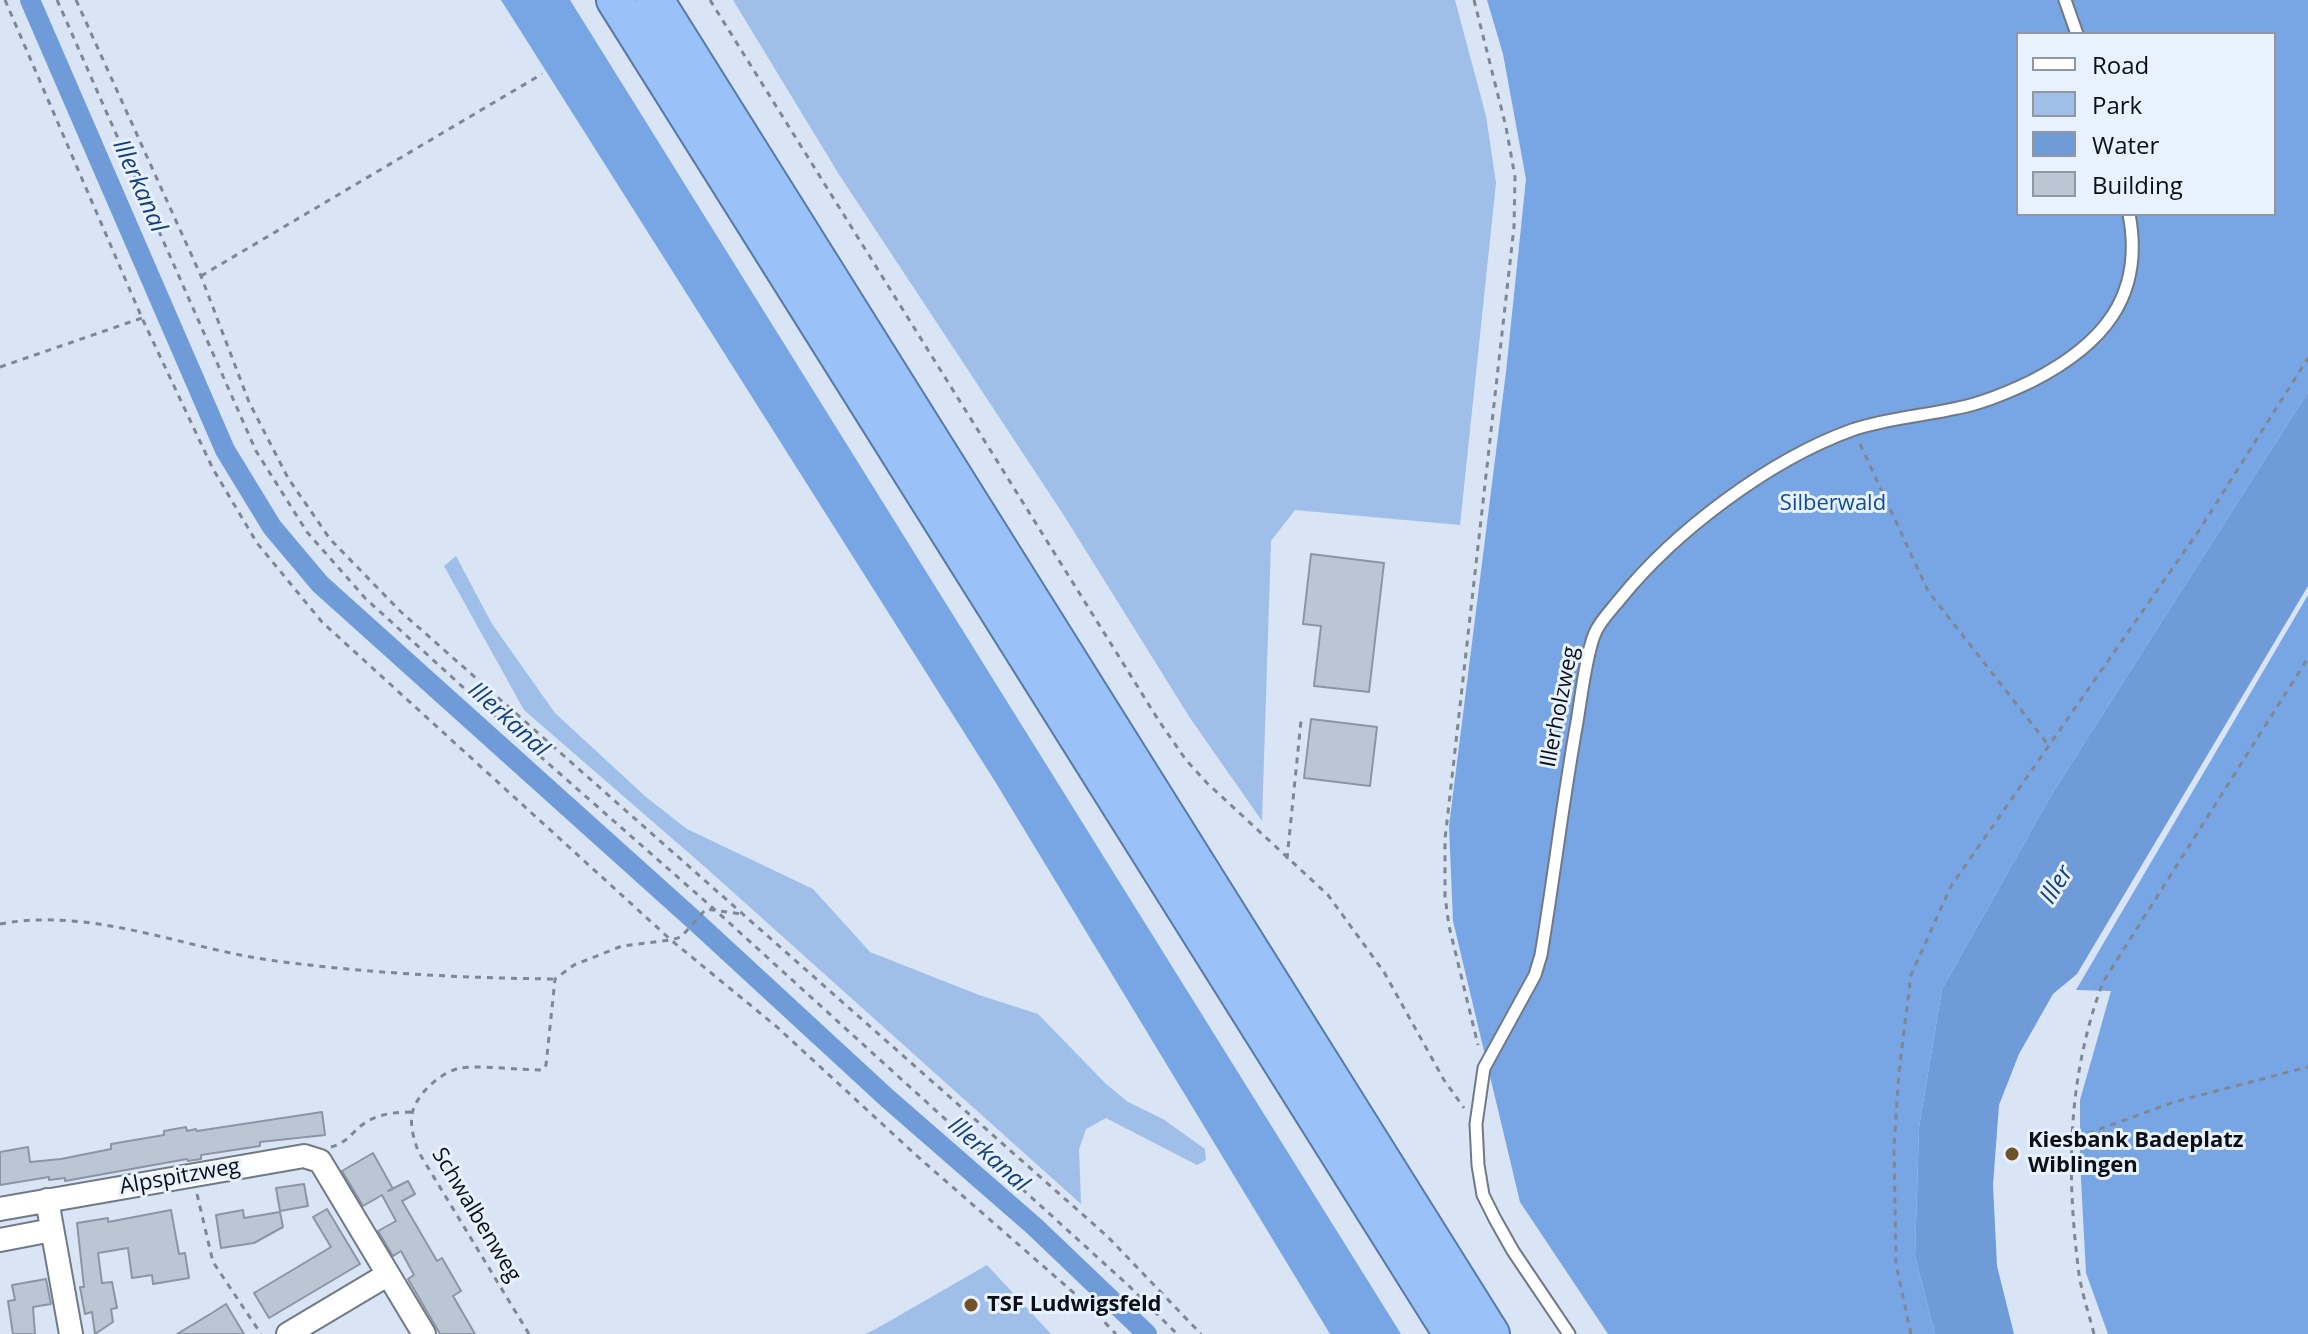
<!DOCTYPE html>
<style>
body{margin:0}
#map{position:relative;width:2308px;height:1334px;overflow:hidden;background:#d9e4f4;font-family:"Open Sans",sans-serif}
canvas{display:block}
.legend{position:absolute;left:2016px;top:32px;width:260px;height:184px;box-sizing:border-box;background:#e8f1fe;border:2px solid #9097a1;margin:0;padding:10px 14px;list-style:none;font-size:24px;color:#0c1015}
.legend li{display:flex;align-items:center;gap:16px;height:40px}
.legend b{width:40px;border:2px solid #9097a1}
</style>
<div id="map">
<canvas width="2308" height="1334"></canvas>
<ul class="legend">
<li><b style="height:10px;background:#fff"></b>Road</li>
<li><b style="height:22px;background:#9fbee8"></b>Park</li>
<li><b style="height:22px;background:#6f9cd9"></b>Water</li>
<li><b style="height:22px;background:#bbc6d5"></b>Building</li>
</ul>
</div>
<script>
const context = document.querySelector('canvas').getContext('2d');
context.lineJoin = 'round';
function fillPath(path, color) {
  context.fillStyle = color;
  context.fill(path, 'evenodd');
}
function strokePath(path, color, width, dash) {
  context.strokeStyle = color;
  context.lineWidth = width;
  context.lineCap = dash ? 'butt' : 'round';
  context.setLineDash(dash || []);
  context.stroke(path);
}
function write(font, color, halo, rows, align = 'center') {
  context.font = font + ' "Open Sans",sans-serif';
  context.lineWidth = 6;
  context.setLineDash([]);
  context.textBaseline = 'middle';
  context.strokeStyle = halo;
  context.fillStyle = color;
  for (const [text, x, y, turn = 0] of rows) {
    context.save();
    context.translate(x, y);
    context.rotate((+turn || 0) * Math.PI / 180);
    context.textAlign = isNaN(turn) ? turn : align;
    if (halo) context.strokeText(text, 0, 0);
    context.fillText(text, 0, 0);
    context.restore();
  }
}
const green = new Path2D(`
 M733,0H1455L1486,116L1496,183L1460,525L1295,510L1271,541L1262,821L1190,718L1063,514L840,176Z
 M456,556L492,624L555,713L646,797L687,829L813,889L870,952L979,995L1038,1014L1106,1084L1128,1102L1163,1119L1205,1149L1206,1160L1197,1165L1106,1118L1086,1129L1079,1149L1081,1204L705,867L524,710L444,566Z
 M987,1265L1051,1334H865L874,1330Z`);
const forest = new Path2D(`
 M501,0H570L1401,1334H1330L996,783Z
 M1487,0H2308V392L2053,792L1942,989L1919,1127L1915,1256L1935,1334H1608L1520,1202L1453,921L1449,826L1506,372L1526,179L1503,54ZM2018,34H2274V214H2018Z
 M2308,595V1334H2108L2086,1273L2080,1161V1100L2111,991L2076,990Z`);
const water = new Path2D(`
 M2308,392V586L2077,974L2053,994L2019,1054L1999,1105L1993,1185L1997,1266L2014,1334H1935L1915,1256L1919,1127L1942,989L2053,792Z`);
const canal = new Path2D(`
 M30,0L225,450L272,527L320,584L695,921L887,1098L1035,1227L1147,1334`);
const building = new Path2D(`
 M1311,554L1384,563L1369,692L1314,686L1321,626L1303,624Z
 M1311,719L1377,727L1370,786L1304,778Z
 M322,1112L325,1135L260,1142V1146L201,1155V1159L188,1161L187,1159L65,1181V1178L49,1180V1177L0,1185V1152L28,1147L30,1162L61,1159L111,1149V1144L164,1135V1131L186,1127L187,1131L196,1129L197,1131Z
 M373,1153L393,1189L388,1191L408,1181L415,1194L402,1201L437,1261L442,1258L461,1291L453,1296L475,1334H440L408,1279L414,1275L401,1251L393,1256L378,1231L396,1221L382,1195L363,1206L342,1171Z
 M304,1184L308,1206L280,1211L276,1188Z
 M327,1209L360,1264L269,1318L254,1293L331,1247L313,1217Z
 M171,1210L179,1254L185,1253L189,1278L153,1284L152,1275L132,1278L128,1248L98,1253L102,1283L112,1282L117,1308L111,1309L113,1322L95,1334L92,1312L85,1314L80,1287H84L77,1223L108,1218V1222Z
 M243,1210L244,1218L280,1212L283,1227L254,1243L221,1248L216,1215Z
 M46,1279L51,1304L33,1307L35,1334H13L8,1301L15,1300L12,1285Z
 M226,1304L244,1334H177L212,1313Z`);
const path = new Path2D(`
 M5,0L142,318L213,469L257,543L322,622L671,940L777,1027L917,1156L1090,1307L1116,1334
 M57,0L256,451L307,532L365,598L509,729L714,909L1129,1286L1177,1334
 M76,0L201,276L249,402L288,478L330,539L400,611L1107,1236L1201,1334
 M710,0L1159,721L1186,760L1207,783L1328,895L1384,972L1444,1080L1464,1108
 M1474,0L1506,127L1515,177L1514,227L1445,839V896L1449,926L1478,1045
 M201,276L542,74
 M0,367L142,318
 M1860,444L1928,591L2050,747
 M1287,859L1301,721
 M0,924C91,907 180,947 269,960C364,973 460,978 555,979
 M331,1147C346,1143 351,1134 362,1125C376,1114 395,1112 412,1112
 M2030,1148L2056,1145L2174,1102L2308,1067
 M197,1194L213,1262L261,1334
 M529,1334L418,1151C414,1139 410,1127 412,1114C416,1094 441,1072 460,1068C478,1065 522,1070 542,1070L546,1065L555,979L574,965L622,946L671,940L681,937L706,909L741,914
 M1911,1334L1896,1264L1894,1147L1899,1072L1911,975L1951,886L2200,529L2308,358
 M2094,1334C2089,1314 2082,1294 2079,1274C2066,1174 2067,1078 2103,982L2308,658`);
const service = new Path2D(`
 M2065,0L2077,34
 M1569,1334L1513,1251L1495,1219L1483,1195L1478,1165L1476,1124L1484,1068L1535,975L1541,955C1554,877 1563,799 1577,722C1581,698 1586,654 1595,633C1600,621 1612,609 1620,599C1675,531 1769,460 1852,430C1887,418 1923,416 1958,408C1984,403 2009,392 2032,381C2102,345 2145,297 2129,214`);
const minor = new Path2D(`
 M47,1200L71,1334
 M0,1209L304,1156L320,1161L424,1334
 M0,1240L52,1230
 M288,1334L387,1275`);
const trunk = new Path2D(`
 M615,0L1452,1334
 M655,0L1491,1334`);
const markers = [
 [2012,1154,8,"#6f5226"],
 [971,1305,8,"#6f5226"]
];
const parkNames = [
 ["Silberwald",1833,504]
];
const streetNames = [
 ["Illerholzweg",1560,707,-79],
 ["Alpspitzweg",180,1177,-10],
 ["Schwalbenweg",476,1215,59]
];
const poiNames = [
 ["Kiesbank Badeplatz",2028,1141],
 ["Wiblingen",2028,1166],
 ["TSF Ludwigsfeld",987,1305]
];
const waterNames = [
 ["Illerkanal",139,186,66],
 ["Illerkanal",508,720,42],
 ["Iller",2057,885,-58],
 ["Illerkanal",988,1155,42]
];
fillPath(green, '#9fbee8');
fillPath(forest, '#78a6e4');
fillPath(water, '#6f9cd9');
strokePath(canal, '#6f9cd9', 20);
fillPath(building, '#bbc6d5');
strokePath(building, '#8b95a4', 2);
strokePath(service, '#6f7987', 15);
strokePath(minor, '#6f7987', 26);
strokePath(trunk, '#577aa7', 40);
strokePath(path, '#7f8792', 3, [6, 6]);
strokePath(service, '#fff', 11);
strokePath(minor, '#fff', 22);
strokePath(trunk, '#9ac2f8', 36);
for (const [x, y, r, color] of markers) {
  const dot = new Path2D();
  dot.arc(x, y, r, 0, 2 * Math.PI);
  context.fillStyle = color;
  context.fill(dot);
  strokePath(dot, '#e8f1fe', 3);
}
write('22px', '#0e4d95', '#e8f1fe', parkNames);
write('22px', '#0c1015', '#e8f1fe', streetNames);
write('bold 22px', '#0c1015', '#e8f1fe', poiNames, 'left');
write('italic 24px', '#15427a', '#e8f1fe', waterNames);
</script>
